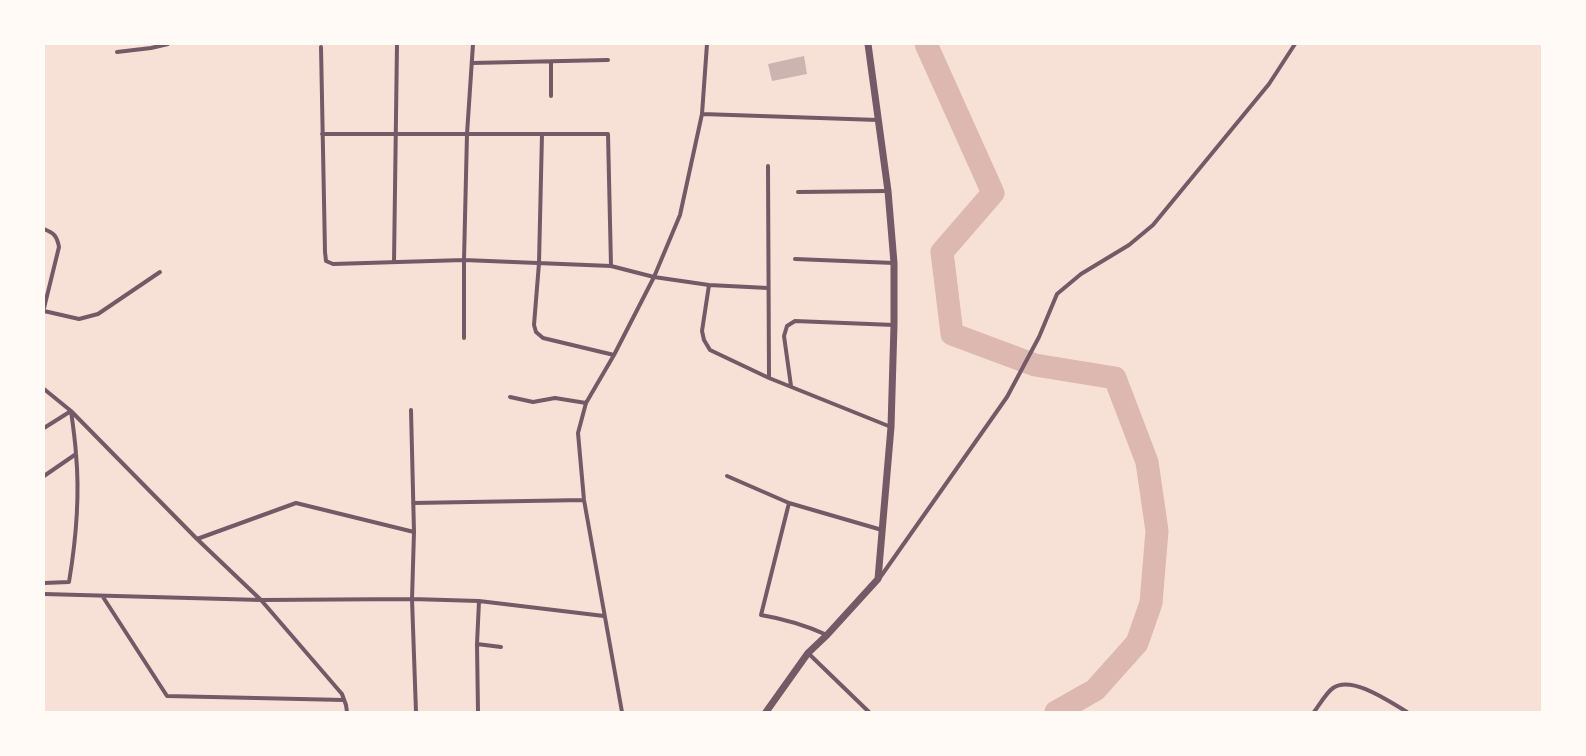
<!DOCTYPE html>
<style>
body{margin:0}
#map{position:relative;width:1586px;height:756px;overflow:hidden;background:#f7e1d7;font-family:"Roboto Serif",serif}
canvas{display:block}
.frame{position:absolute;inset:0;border:45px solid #fffaf5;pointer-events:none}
</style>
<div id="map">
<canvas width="1586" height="756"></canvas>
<div class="frame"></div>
</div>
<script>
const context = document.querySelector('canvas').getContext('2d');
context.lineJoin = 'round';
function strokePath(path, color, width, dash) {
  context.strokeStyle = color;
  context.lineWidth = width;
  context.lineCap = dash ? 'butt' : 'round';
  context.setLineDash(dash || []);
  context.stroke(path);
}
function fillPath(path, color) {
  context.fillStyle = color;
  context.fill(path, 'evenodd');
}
const river = new Path2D(`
 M926,44L993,193L942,252L952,334L1035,365L1115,378L1147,462L1157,531L1151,603L1137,643L1095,690L1056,712`);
const building = new Path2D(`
 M804,56L807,74L772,81L768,64Z`);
const minor = new Path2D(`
 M321,47L325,252L326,261L333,264L464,260L611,266L654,277L709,285L768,288
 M117,52L151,48L168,44
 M551,62V96
 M472,63L608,60
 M702,114L878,120
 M322,134H608L611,266
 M542,134L539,263L534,325L536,332L543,338L614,355
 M768,166L769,378
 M798,192L888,191
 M44,229C54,233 57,236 59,247L44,308
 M795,259L894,263
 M394,262L397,44
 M709,285L702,331L704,340L710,350L769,378L891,427
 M44,311L79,319L98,314L160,272
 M464,338V260L467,134L473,44
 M791,386L784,336L787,326L795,321L894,325
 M44,389L71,411L197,539L261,600L342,694L346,705L347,712
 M510,397L533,402L555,398L586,403
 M411,410L414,532L412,599L416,712
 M44,428L71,411C73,425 75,439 76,454C80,497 76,540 69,582L44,583
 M44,476L76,454
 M727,476L789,503L882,530
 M413,503L584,500
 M789,503L761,615C785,619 805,625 827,635
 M197,539L296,503L414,532
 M879,579L1007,397L1039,337L1057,294L1081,274L1129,245L1153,225L1269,84L1295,44
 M44,594L261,600L412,599L479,601L604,616
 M103,597L167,696L344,700
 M477,644L501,647
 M808,653L869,712
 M478,712L477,644L479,601
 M622,712L584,500L578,433L586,403L614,355L654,277L680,215L702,114L707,44
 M1314,712C1320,704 1326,693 1333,688C1352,675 1390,702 1407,712`);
const tertiary = new Path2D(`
 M766,712L808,653L827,635L878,579L891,427L894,325V263L888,191L868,44`);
strokePath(river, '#dcb8b0', 23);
fillPath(building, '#ccb4b1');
strokePath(minor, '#755966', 4);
strokePath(tertiary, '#755966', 7);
</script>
